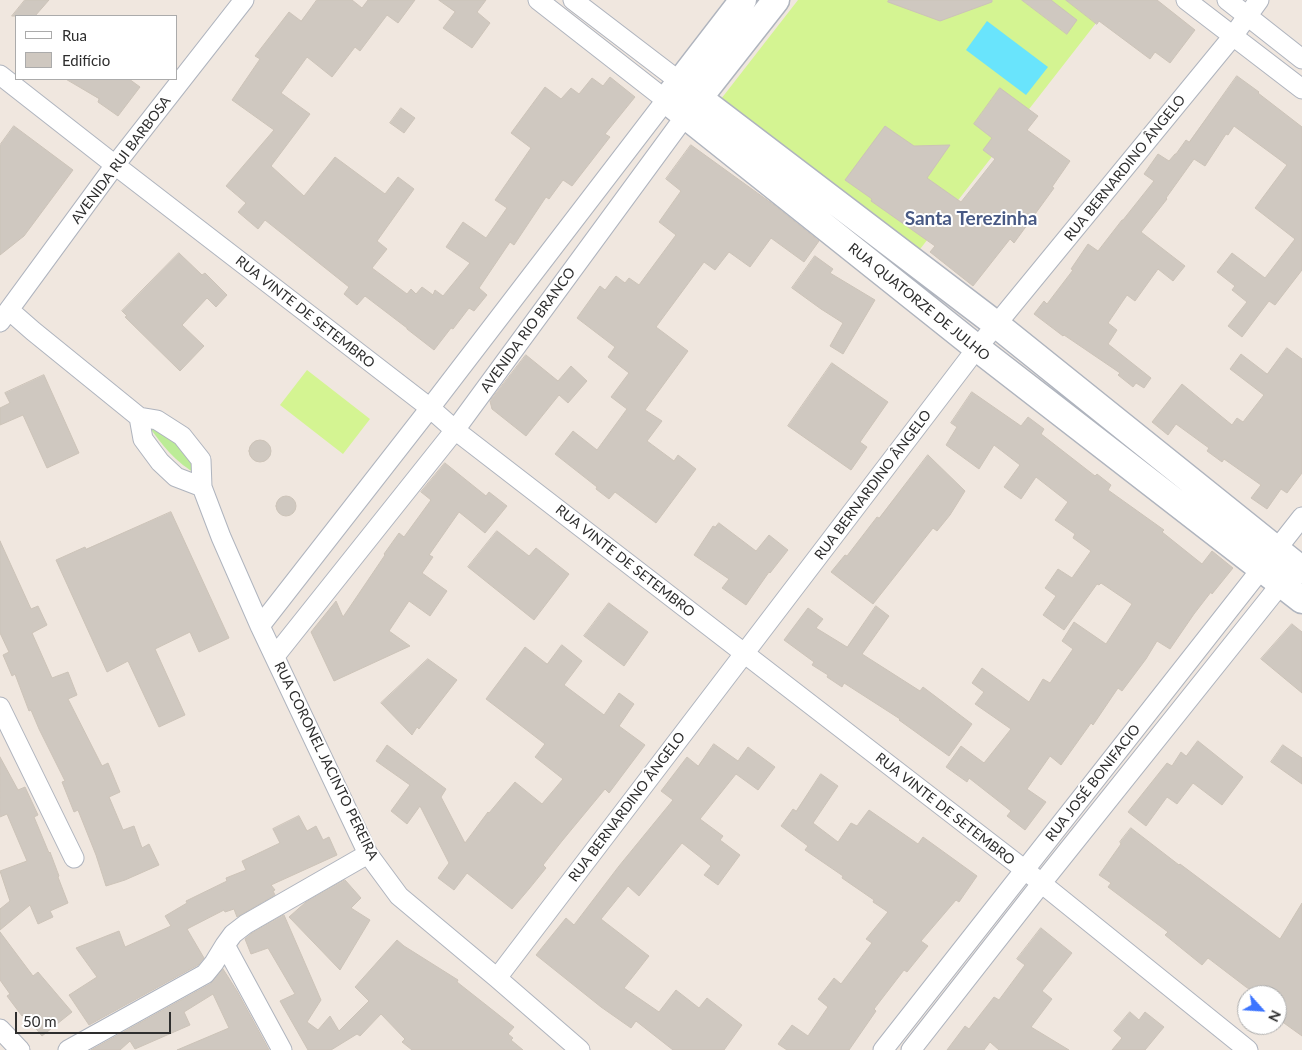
<!DOCTYPE html>
<meta charset="utf-8">
<style>
body{margin:0}
#map{position:relative;width:1302px;height:1050px;overflow:hidden;background:#f0e7df;font-family:Lato,sans-serif}
canvas{display:block}
.legend{position:absolute;left:15px;top:15px;width:162px;height:65px;box-sizing:border-box;background:#fff;border:1px solid #ababab;margin:0;padding:6px 9px;list-style:none;font-size:15px;color:#2e2e2e}
.legend li{display:flex;align-items:center;gap:10px;height:25px}
.legend b{width:25px;border:1px solid #ababab}
.north{position:absolute;left:1237px;top:985px;width:50px;height:50px;box-sizing:border-box;background:#fff;border:1px solid #ababab;border-radius:50%;rotate:116deg;font-size:14px;font-weight:700;line-height:20px;text-align:center;color:#2e2e2e}
.north::after{content:'';display:block;margin:auto;width:18px;height:22px;background:#3d75ff;clip-path:polygon(50% 0,100% 100%,50% 72%,0 100%)}
.scale{position:absolute;left:15px;top:1012px;width:156px;height:22px;box-sizing:border-box;border:2px solid #2e2e2e;border-top:0;padding-left:6px;font-size:15px;line-height:18px;white-space:nowrap;color:#2e2e2e;-webkit-text-stroke:4px #fff;paint-order:stroke}
</style>
<div id="map">
<canvas width="1302" height="1050"></canvas>
<ul class="legend">
<li><b style="height:6px;background:#fff"></b>Rua</li>
<li><b style="height:14px;background:#cfc8c0"></b>Edifício</li>
</ul>
<div class="north">N</div>
<div class="scale">50 m</div>
</div>
<script>
const context = document.querySelector('canvas').getContext('2d');
context.lineJoin = 'round';
function fillPath(path, color) {
  context.fillStyle = color;
  context.fill(path, 'evenodd');
}
function strokePath(path, color, width, dash) {
  context.strokeStyle = color;
  context.lineWidth = width;
  context.lineCap = dash ? 'butt' : 'round';
  context.setLineDash(dash || []);
  context.stroke(path);
}
function write(font, color, halo, rows, align = 'center') {
  context.font = font + ' Lato,sans-serif';
  context.lineWidth = 4;
  context.setLineDash([]);
  context.textBaseline = 'middle';
  context.strokeStyle = halo;
  context.fillStyle = color;
  for (const [text, x, y, turn = 0] of rows) {
    context.save();
    context.translate(x, y);
    context.rotate((+turn || 0) * Math.PI / 180);
    context.textAlign = isNaN(turn) ? turn : align;
    if (halo) context.strokeText(text, 0, 0);
    context.fillText(text, 0, 0);
    context.restore();
  }
}
const green = new Path2D(`
 M147,424L181,441L198,475C175,462 163,446 147,424Z`);
const pitch = new Path2D(`
 M798,0H1114L917,253L721,99Z
 M307,370L370,419L343,454L280,405Z`);
const water = new Path2D(`
 M987,21L1048,67L1026,95L966,50Z`);
const building = new Path2D(`
 M25,0H49L35,16H12Z
 M317,0H352L362,8L368,0H415L398,23L387,15L360,51L355,47L332,77L307,57L281,93L310,114L271,166L304,196L335,157L385,194L398,177L414,189L377,241L387,249L372,268L407,294L411,289L416,294L422,287L433,295L435,290L443,296L470,263L446,247L463,222L486,238L507,208L495,200L531,148L511,133L545,87L561,99L571,88L579,94L592,78L603,86L610,77L635,97L605,134L610,137L572,186L563,180L549,199L546,197L514,245L510,242L479,288L487,295L474,311L469,308L453,329L451,328L434,350L407,329V328L365,296L357,305L344,294L349,287L265,220L258,229L238,212L246,203L226,186L274,130L232,100L260,59L255,56L289,12L301,21Z
 M439,0H486L477,12L490,23L472,48L443,28L455,12Z
 M889,0H992V2L940,21L888,2Z
 M1022,0H1051L1077,20L1067,34Z
 M1066,0H1157L1195,30L1170,63L1155,52L1150,59L1099,21L1097,24Z
 M1237,76L1259,92L1258,93L1302,127V270L1275,305L1269,301L1242,337L1228,326L1247,302L1232,290L1235,286L1217,272L1232,253L1265,278L1295,239L1255,208L1287,165L1234,126L1228,135L1226,134L1205,166L1194,159L1166,198L1167,199L1141,232L1185,266L1173,281L1158,269L1135,301L1127,295L1108,323L1117,330L1108,344L1151,378L1144,388L1136,383L1133,387L1118,375L1120,373L1064,335L1063,336L1034,314L1044,301L1047,304L1073,270L1071,269L1088,244L1098,251L1122,220H1123L1154,181L1144,174L1158,154L1169,161L1175,154H1176L1186,140L1189,142Z
 M66,79H129L140,87L118,116L98,102L99,99Z
 M1000,88L1038,116L1027,130L1070,161L1052,187L1054,188L1014,243L1010,239L973,286L930,252L935,246L871,201L872,199L845,180L885,126L914,146L950,145L927,178L961,202L995,159L983,150L992,138L974,124Z
 M401,108L415,118L404,133L390,123Z
 M14,126L73,170L24,236L0,255V145Z
 M691,145L774,205L819,241L804,262L771,238L750,267L729,252L715,270L704,262L656,327L688,351L645,410L662,421L647,441L674,461L678,455L696,469L656,523L615,492L609,499L596,489L597,487L555,454L573,431L597,450L627,409L611,397L629,373L608,357L615,347L577,318L600,286L605,290L616,276L625,283L629,278L639,285L676,235L659,222L681,191L666,179Z
 M179,253L202,275L205,273L227,295L216,307L207,298L182,325L204,346L180,371L125,317L127,316L122,311Z
 M815,256L833,269L830,273L875,300L843,354L830,346L843,323L821,309L792,288Z
 M1287,348L1302,359V473L1287,493L1281,489L1267,509L1251,498L1261,485L1224,459L1222,462L1207,451L1209,448L1176,424L1168,435L1152,422L1182,384L1232,425L1237,418L1243,422L1264,395L1230,369L1241,354L1267,374Z
 M526,355L558,381L571,366L587,381L568,403L559,395L526,436L492,409L490,401Z
 M832,363L888,402L860,442L867,447L851,470L788,426Z
 M44,375L79,453L47,468L23,415L0,425V408L10,403L5,393Z
 M972,392L1021,426L1028,417L1044,429L1041,434L1095,476L1097,474L1111,485L1108,490L1164,530L1162,532L1202,564L1212,551L1233,568L1212,594L1211,592L1194,614L1170,649L1157,641L1146,659L1122,691L1118,688L1093,725L1091,723L1061,765L1050,756L1027,789L1046,802L1025,830L1007,816L1011,811L969,778L967,782L946,767L961,746L984,763L1011,729L975,704L984,692L972,683L982,668L1029,702L1043,679L1050,683L1073,649L1062,641L1074,622L1106,644L1132,604L1101,583L1099,585L1097,584L1064,630L1043,615L1056,596L1045,588L1058,569L1072,578L1091,551L1073,538L1075,534L1055,520L1068,502L1036,477L1021,499L1004,487L1020,465L994,445L979,469L946,445L957,427L951,423Z
 M249 451a11 11 0 1 1 22 0a11 11 0 1 1-22 0Z
 M928,455L965,491L950,515L937,531L933,528L873,604L831,572L845,555L847,556L877,517L879,518Z
 M445,463L486,496L489,492L507,506L485,533L459,512L429,555L433,557L422,573L447,591L430,616L409,601L389,631L410,646L334,681L311,632L336,601L343,617L385,555L384,554L399,533L404,537L431,500L421,492Z
 M276 506a10 10 0 1 1 20 0a10 10 0 1 1-20 0Z
 M171,512L229,638L199,652L190,632L155,649L185,715L159,727L128,661L107,672L56,560L85,547L86,549Z
 M719,523L756,551L769,535L788,550L770,573L769,572L746,605L722,588L729,579L694,555L713,526L715,527Z
 M497,531L529,556L536,548L569,574L534,620L468,567Z
 M0,541L31,609L38,606L47,625L32,633L52,678L68,672L77,695L68,699L102,766L108,763L120,792L109,797L123,830L134,826L142,848L149,844L159,865L125,880L106,886L96,855L78,810L74,812L62,782L65,781L39,729L31,710L29,711L15,674L12,676L3,655L9,652L0,633Z
 M609,603L648,632L624,666L584,636Z
 M876,606L889,616L862,654L920,691L923,687L972,724L949,756L899,720L900,719L844,683L842,687L827,677L828,675L812,665L814,662L784,640L808,608L823,619L816,628L847,647Z
 M1292,624L1302,632V693L1261,659Z
 M562,645L582,661L564,685L604,715L619,693L634,704L619,726L645,745L609,793L605,789L562,841L543,865L546,868L529,889L512,909L467,873L454,890L438,878L449,863L420,806L407,824L391,811L410,785L376,761L387,745L446,789L441,797L465,843L488,812L489,813L515,782L542,804L563,779L535,757L545,744L486,699L525,647L547,664Z
 M428,659L457,680L419,729L417,727L412,735L381,703Z
 M1198,741L1243,777L1222,805L1193,783L1177,804L1167,797L1146,826L1128,812L1167,763L1172,766L1181,752L1186,756Z
 M714,744L738,761L748,747L775,767L758,790L736,774L700,819L723,836L720,840L740,855L718,885L704,875L711,866L682,843L639,896L628,886L601,919L649,956L624,988L659,1012L676,990L699,1008L707,998L742,1025L724,1050H673L636,1021L631,1028L601,1007L536,955L566,918L574,925L619,866L673,800L661,791L687,757L698,766Z
 M1283,745L1302,758V784L1271,762Z
 M0,757L18,790L25,787L38,815L34,817L49,853L50,852L59,876L58,877L68,903L50,911L53,917L38,924L30,905L0,930V909L10,901L0,871L27,861L7,814L0,817Z
 M821,774L838,786L813,823L838,842L851,823L857,826L869,810L918,844L923,837L977,876L959,902L956,900L921,941L928,946L907,972L904,970L874,1009L876,1011L849,1050H787L778,1044L792,1025L808,1036L828,1007L818,999L834,978L841,984L872,943L866,939L888,912L873,902L874,900L842,878L843,876L805,850L808,846L781,826L793,809L796,811Z
 M299,816L307,831L316,826L323,840L329,837L337,855L271,885L275,890L273,891L275,895L237,917L234,909L225,912L224,910L187,929L204,958L198,965L89,1025L69,995L97,977L76,948L119,931L125,947L171,926L165,916L187,903L186,901L227,881L226,878L246,870L242,861L280,843L273,829Z
 M1131,828L1179,865L1180,864L1280,939L1302,903V1036L1277,1018V995H1259L1246,987L1208,958L1202,965L1165,935L1168,932L1108,887L1111,883L1099,875L1121,844L1120,842Z
 M345,880L361,898L351,908L370,920L340,970L289,917L306,902Z
 M284,915L321,1000L307,1022L318,1030L330,1016L339,1031L369,1001L355,987L397,940L404,946L458,980L457,982L514,1027L508,1034L513,1038L511,1040L523,1050H412L402,1042L405,1039L381,1014L360,1036L357,1034L331,1050H308L280,1001L295,994L268,948L251,954L245,939L252,933Z
 M1041,928L1072,953L1042,991L1052,999L1031,1027L1069,1050H999L990,1042L984,1050H947L965,1026L969,1029L994,997L999,1000L1025,965L1017,959Z
 M0,932L33,976L38,972L72,1012L42,1036L24,1014L22,1016L7,996L10,994L0,980Z
 M223,969L237,991L269,1050H177L229,1028L213,994L184,1012L190,1025L135,1049L130,1041L120,1050H91L210,984Z
 M1130,1012L1139,1020L1145,1012L1164,1027L1145,1050H1112L1122,1038L1114,1031Z`);
const street = new Path2D(`
 M573,0L679,81
 M1186,0L1302,89
 M1227,0L1302,59
 M0,75L115,165L430,408L455,430L1025,870L1248,1050
 M9,310L33,331L139,417L157,420L182,436L201,460L202,487L221,537L260,626L368,854L399,896L497,978L580,1050
 M0,322L115,165L244,0
 M139,417L143,439L160,462L176,477L202,487
 M260,626L430,408L666,100L538,0
 M275,656L455,430L686,115
 M0,707L74,858
 M225,945L282,1050
 M497,978L977,348L1233,36L1259,0
 M0,1029L20,1050
 M68,1050L205,974L214,963L225,945L233,934L246,924L368,854
 M883,1050L1302,517
 M911,1050L1041,884L1288,575`);
const secondary = new Path2D(`
 M743,0L666,100L977,348L1302,600
 M679,81L699,98L997,325L1302,570
 M688,112L776,0`);
const streetNames = [
 ["AVENIDA RUI BARBOSA",121,160,-53],
 ["RUA BERNARDINO ÂNGELO",1125,168,-51],
 ["RUA QUATORZE DE JULHO",919,302,39],
 ["RUA VINTE DE SETEMBRO",305,312,38],
 ["AVENIDA RIO BRANCO",528,330,-54],
 ["RUA BERNARDINO ÂNGELO",873,485,-53],
 ["RUA VINTE DE SETEMBRO",625,561,38],
 ["RUA CORONEL JACINTO PEREIRA",326,761,64],
 ["RUA JOSÉ BONIFACIO",1093,783,-52],
 ["RUA BERNARDINO ÂNGELO",627,807,-53],
 ["RUA VINTE DE SETEMBRO",945,809,38]
];
const districtNames = [
 ["Santa Terezinha",971,219]
];
fillPath(green, '#bcec97');
fillPath(pitch, '#d4f492');
fillPath(water, '#69e4fc');
fillPath(building, '#cfc8c0');
strokePath(building, '#ccc3b8', 1);
strokePath(street, '#afb4be', 21);
strokePath(secondary, '#afb4be', 29);
strokePath(street, '#fff', 19);
strokePath(secondary, '#fff', 26);
write('14px', '#2e2e2e', '#fff', streetNames);
write('bold 19px', '#485984', '#fff', districtNames);
</script>
